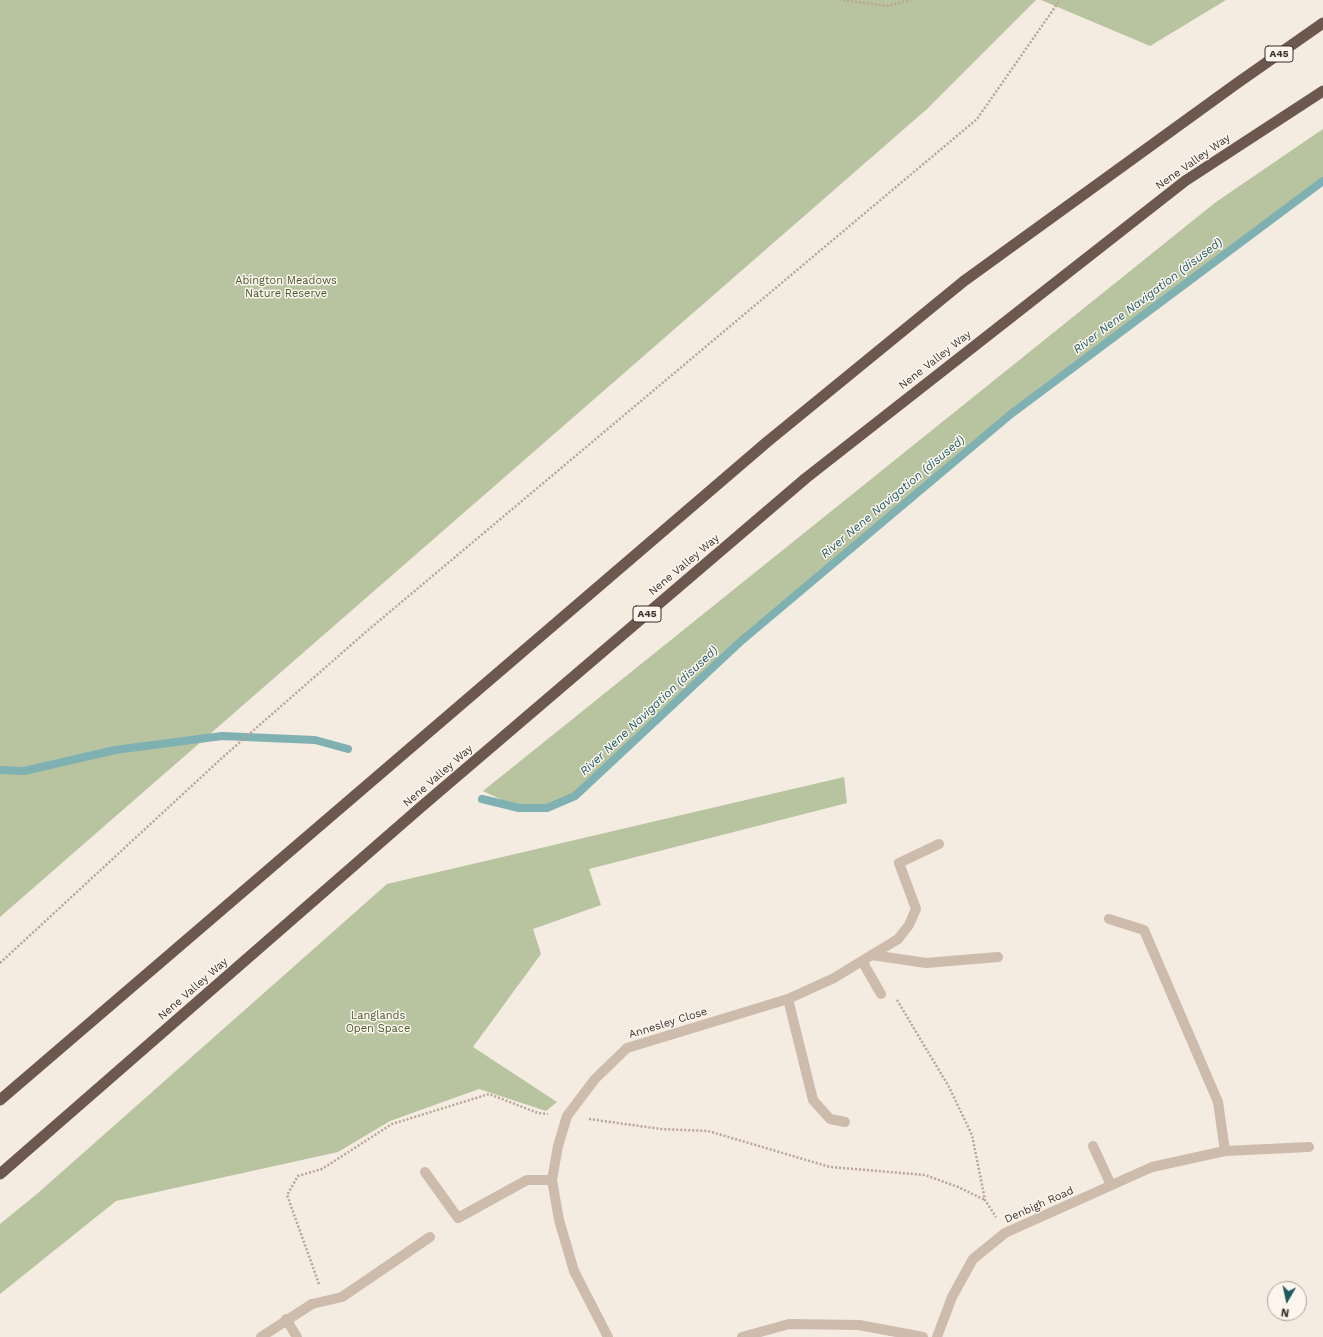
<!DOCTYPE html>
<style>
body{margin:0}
#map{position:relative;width:1323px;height:1337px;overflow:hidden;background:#f4ebe1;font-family:"Work Sans",sans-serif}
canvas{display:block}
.north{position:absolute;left:1267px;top:1281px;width:40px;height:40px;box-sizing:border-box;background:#fbf5ee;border:1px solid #aea6a0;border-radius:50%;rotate:189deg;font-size:11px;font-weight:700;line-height:16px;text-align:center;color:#3b302b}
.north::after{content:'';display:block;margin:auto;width:14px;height:18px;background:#1f5a5e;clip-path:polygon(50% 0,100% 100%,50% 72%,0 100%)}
</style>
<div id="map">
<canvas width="1323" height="1337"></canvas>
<div class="north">N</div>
</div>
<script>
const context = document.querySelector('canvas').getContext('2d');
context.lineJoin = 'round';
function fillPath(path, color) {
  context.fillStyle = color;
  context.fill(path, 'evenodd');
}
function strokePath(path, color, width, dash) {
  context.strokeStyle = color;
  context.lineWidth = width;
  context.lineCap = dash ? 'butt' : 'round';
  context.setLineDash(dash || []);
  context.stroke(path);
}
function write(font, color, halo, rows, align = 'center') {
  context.font = font + ' "Work Sans",sans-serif';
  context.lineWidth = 3;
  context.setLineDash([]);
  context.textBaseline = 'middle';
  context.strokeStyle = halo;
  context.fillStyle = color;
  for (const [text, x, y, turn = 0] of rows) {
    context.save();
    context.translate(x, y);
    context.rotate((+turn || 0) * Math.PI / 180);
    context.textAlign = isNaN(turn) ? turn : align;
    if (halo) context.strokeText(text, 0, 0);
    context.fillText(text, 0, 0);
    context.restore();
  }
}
const green = new Path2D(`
 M0,0H1036L927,109L0,917Z
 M1041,0H1226L1150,46Z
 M1323,129V181L1011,414L740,642L575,796L547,808H519L483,791L1216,202Z
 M844,777L847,803L589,869L601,905L533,929L541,954L473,1047L557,1102L546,1111L479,1089L390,1121L338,1152L116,1201L0,1294V1224L38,1193L387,884Z`);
const stream = new Path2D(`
 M0,770L24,771L115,750L222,736L315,740L348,749
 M482,799L519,808H547L575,796L740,642L1011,414L1323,181`);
const path = new Path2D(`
 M843,0L887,6L911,0
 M0,963L223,757L367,631L977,119L1060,0
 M897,1000L949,1087L972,1135L985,1200L996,1217
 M589,1119L661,1129L708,1131L830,1167L925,1175L958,1187L985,1200
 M319,1284L287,1195L298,1176L322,1169L392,1124L489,1094L538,1113L548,1114`);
const service = new Path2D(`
 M898,939L909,925L916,909L899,863L939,844
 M872,955L926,963L998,957
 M788,999L813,1100L830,1119L845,1122
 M425,1172L458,1218L527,1180H552
 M312,1304L342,1297L430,1237`);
const minor = new Path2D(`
 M1109,919L1144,930L1218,1102L1225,1151
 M862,961L881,994
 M1093,1146L1111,1185
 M286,1319L297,1337
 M261,1337L312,1304
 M608,1337L574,1271L559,1220L552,1180L558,1146L567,1116L595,1079L627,1048L788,999L834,978L898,939
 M742,1337L789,1324L859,1325L923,1337
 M937,1337L952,1297L973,1259L1005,1233L1152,1167L1225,1151L1309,1147`);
const trunk = new Path2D(`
 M0,1100L767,442L964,281L1236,84L1323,23
 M0,1174L421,807L806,478L1185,181L1323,91`);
const shields = [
 [1279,54,28],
 [647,614,28]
];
const shieldNames = [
 ["A45",1279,54],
 ["A45",647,614]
];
const streetNames = [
 ["Nene Valley Way",1193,162,-35],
 ["Nene Valley Way",935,360,-38],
 ["Nene Valley Way",684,565,-40],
 ["Nene Valley Way",438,776,-41],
 ["Nene Valley Way",193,989,-41],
 ["Annesley Close",668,1023,-17],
 ["Denbigh Road",1039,1205,-24]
];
const parkNames = [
 ["Abington Meadows",286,281],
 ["Nature Reserve",286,294],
 ["Langlands",378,1016],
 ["Open Space",378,1029]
];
const waterNames = [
 ["River Nene Navigation (disused)",1148,296,-37],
 ["River Nene Navigation (disused)",893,497,-40],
 ["River Nene Navigation (disused)",649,711,-43]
];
fillPath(green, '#b8c4a0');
strokePath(stream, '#7fb0b2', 8);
strokePath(path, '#b9a596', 2.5, [2, 2]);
strokePath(service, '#cdbbac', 10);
strokePath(minor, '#cdbbac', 10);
strokePath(trunk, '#6c584f', 11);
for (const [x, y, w] of shields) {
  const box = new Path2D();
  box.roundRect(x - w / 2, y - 8, w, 16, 3);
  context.fillStyle = '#fbf5ee';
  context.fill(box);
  strokePath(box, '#3b302b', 1);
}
write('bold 10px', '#3b302b', null, shieldNames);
write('11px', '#3b302b', '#fbf5ee', streetNames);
write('11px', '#4a5a2e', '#fbf5ee', parkNames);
write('italic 12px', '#1f5a5e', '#fbf5ee', waterNames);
</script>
